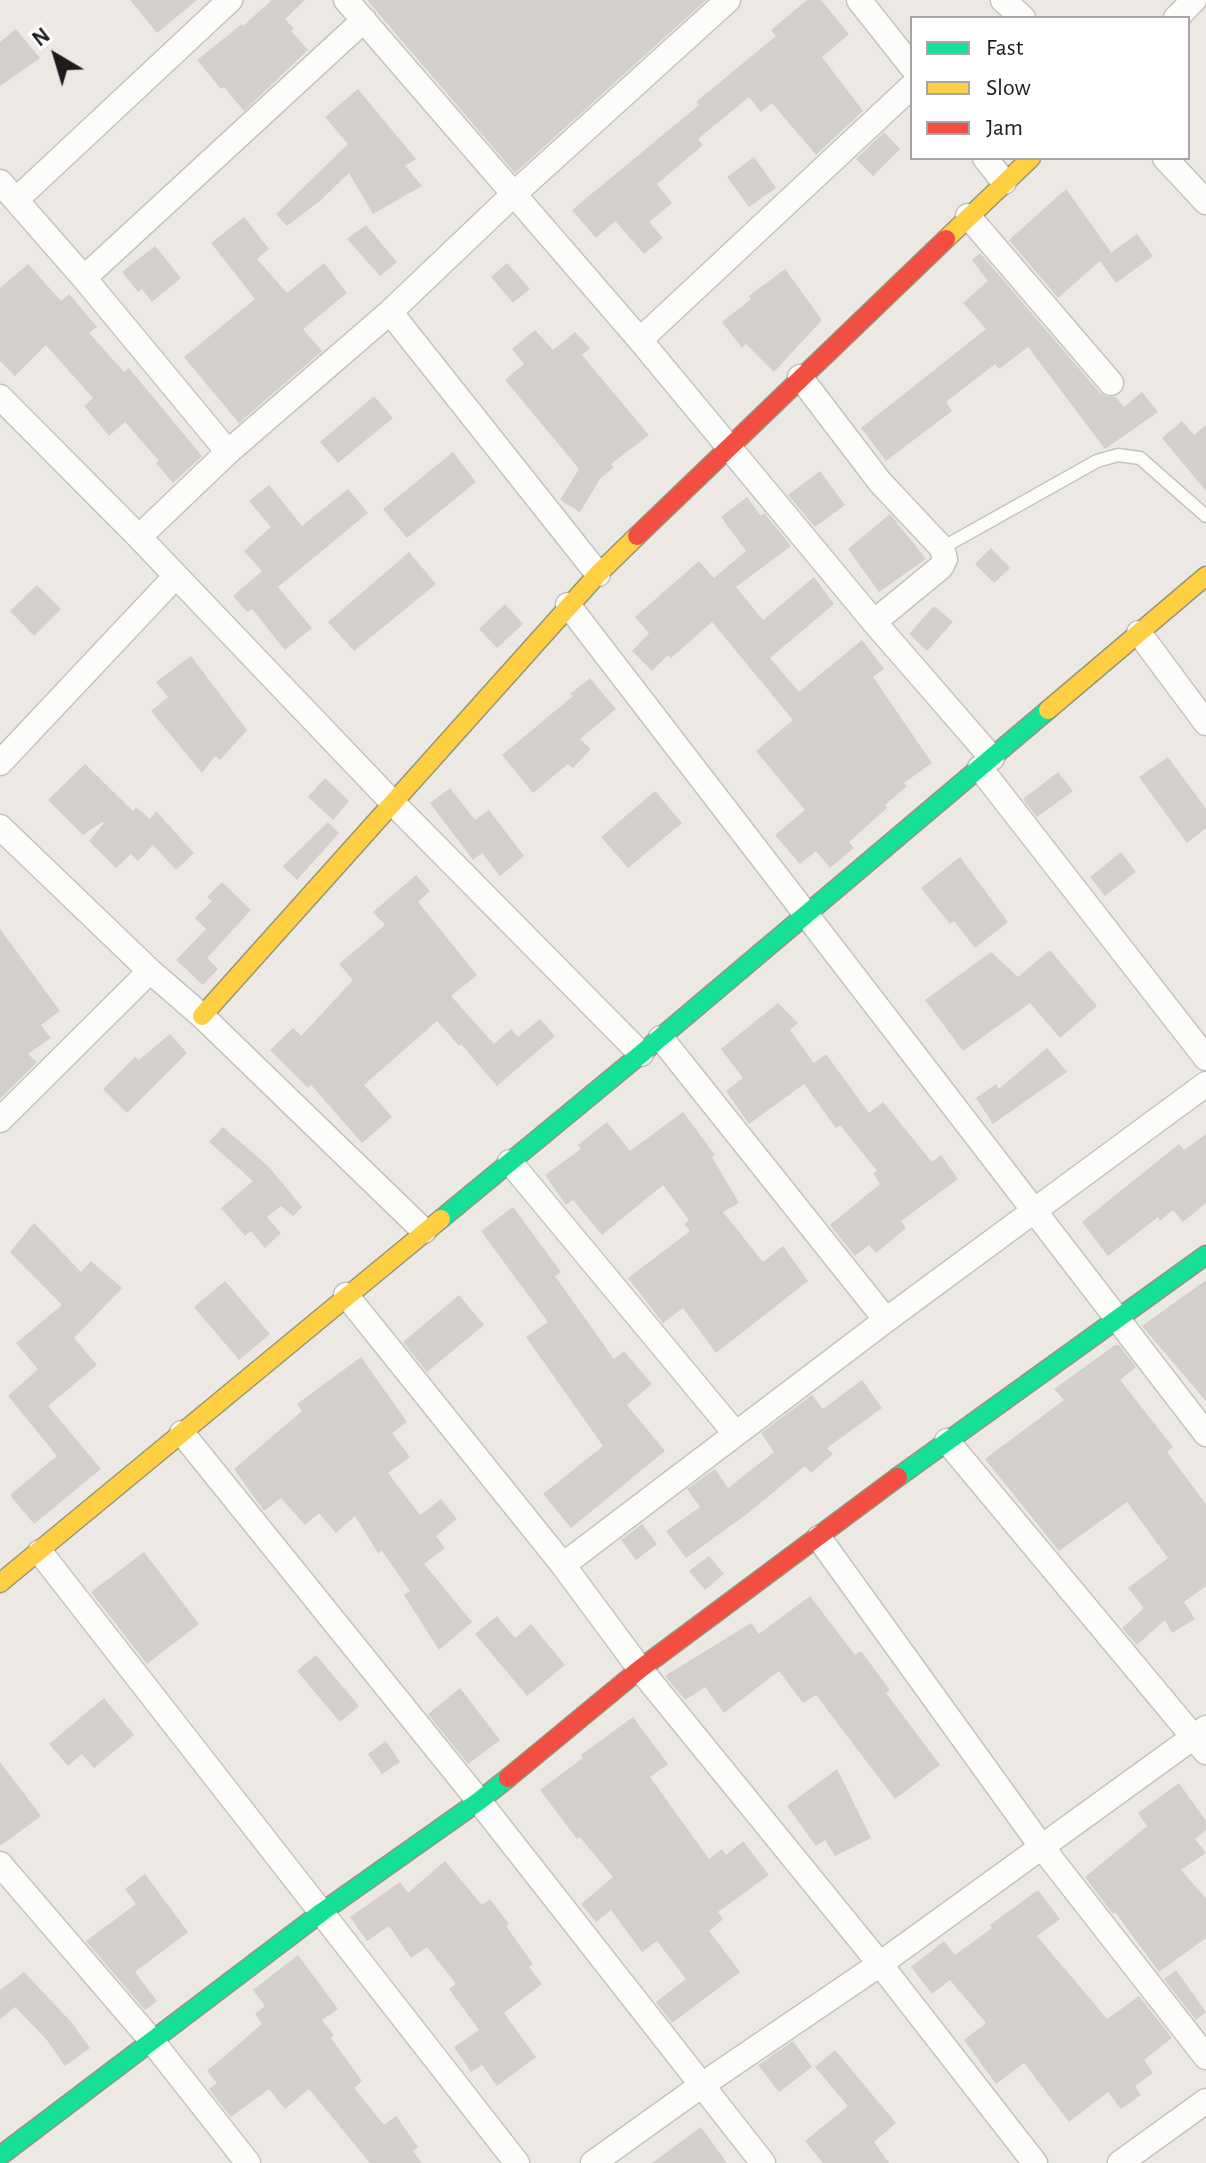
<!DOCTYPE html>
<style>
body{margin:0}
#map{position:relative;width:1206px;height:2163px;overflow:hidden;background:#ece9e5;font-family:"Alegreya Sans",sans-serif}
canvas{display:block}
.legend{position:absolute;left:910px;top:16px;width:280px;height:144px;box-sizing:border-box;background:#fff;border:2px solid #a5a5a5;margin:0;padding:10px 14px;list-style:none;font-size:24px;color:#1d1d1d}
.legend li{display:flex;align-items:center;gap:16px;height:40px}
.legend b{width:40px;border:2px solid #a5a5a5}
.north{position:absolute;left:16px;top:16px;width:80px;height:80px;-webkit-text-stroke:6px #fff;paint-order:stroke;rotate:322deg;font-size:22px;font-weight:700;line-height:32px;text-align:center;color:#1d1d1d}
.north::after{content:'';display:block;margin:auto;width:28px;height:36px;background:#1d1d1d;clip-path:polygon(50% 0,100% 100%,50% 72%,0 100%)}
</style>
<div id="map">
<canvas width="1206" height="2163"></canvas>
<ul class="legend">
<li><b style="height:10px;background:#16e098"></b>Fast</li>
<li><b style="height:10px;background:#ffcf43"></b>Slow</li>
<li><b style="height:10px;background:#f24e42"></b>Jam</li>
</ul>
<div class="north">N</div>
</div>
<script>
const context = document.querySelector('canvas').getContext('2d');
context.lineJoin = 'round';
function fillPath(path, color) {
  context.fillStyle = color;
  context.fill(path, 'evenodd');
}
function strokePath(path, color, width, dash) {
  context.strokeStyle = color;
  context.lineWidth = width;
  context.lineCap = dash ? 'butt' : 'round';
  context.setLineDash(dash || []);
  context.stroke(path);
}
const building = new Path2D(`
 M130,0H197L157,33Z
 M272,0H305L285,19L294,29L291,31L308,50L244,111L224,87L221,89L197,60L242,24L243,26Z
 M367,0H706L515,173Z
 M807,0H821L849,34L822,57L863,111L816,155L772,103L761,112L749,97L698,139L703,145L657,184L672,203L649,222L663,238L644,254L615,221L596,238L572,210L699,105L696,102L776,36L771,30Z
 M16,29L40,58L0,86V42Z
 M358,89L416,159L405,166L422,186L373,214L349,173L321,200L287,226L276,214L348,144L325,117Z
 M884,132L900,149L873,176L856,159Z
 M754,157L776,188L749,207L727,177Z
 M1066,189L1111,252L1105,257L1137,234L1153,256L1116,283L1100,261L1058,298L1009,240Z
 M244,217L269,249L257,259L287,293L324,263L347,293L303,329L322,351L239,423L184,357L255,299L211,243Z
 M366,225L397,262L380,276L347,239Z
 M155,246L181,278L152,302L142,289L138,292L122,272Z
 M980,253L1100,393L1107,397H1116L1124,407L1142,392L1158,412L1105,449L1028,347L999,369L995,364L946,402L952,411L886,461L861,428L986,329L963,303L988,281L972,260Z
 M507,263L530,289L513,303L491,277Z
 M28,264L61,301L69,294L97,327L89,333L124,372L129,368L202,456L173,483L156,463L159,461L125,422L109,436L84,406L93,398L46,345L15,376L0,361V288Z
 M785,269L822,320L774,372L746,344L742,348L722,322L751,299L749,296Z
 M535,330L553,350L575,332L590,348L582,355L649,435L611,464L614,467L600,479L580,512L560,500L579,469L505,380L524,364L512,349Z
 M374,396L393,418L338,463L320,442Z
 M1182,421L1194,435L1206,425V491L1162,438Z
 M453,452L476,482L407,538L383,509Z
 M820,471L845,505L815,527L788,495Z
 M269,485L302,526L348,489L368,513L278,587L312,628L285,650L252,609L247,612L233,596L262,571L244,551L271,527L249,501Z
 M747,497L761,516L764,513L791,546L736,587L763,620L814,577L834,604L770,658L799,692L862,640L884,669L873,677L932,763L904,783L907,786L885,805L887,808L849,842L854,848L830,868L816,851L800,864L775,835L805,810L756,751L793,720L712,622L671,658L668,655L652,671L632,651L649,633L635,617L699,561L714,578L746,551L721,517Z
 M890,514L926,559L879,592L848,549Z
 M991,548L1010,568L994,583L975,564Z
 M409,552L436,584L354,651L328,622Z
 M37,585L61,609L34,636L10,611Z
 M505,604L523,624L497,648L479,629Z
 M934,606L953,622L927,651L909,634Z
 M191,656L247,730L220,760L215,756L202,773L151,711L168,697L156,682Z
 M590,678L616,709L580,739L591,749L573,768L568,764L533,793L502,755L573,696L570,694Z
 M1168,757L1206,809V828L1187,843L1139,777Z
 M85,764L133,811L136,807L150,819L156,811L194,853L176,870L153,845L138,861L131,854L116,868L89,841L104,823L102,822L83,835L48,800Z
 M1058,772L1073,791L1037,817L1023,799Z
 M325,778L349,801L333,820L308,797Z
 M450,788L475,820L489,810L524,856L500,876L482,853L473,860L430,803Z
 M655,791L682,823L628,868L601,837Z
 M328,822L339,833L297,880L283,866Z
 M1121,852L1136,872L1105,896L1090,877Z
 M960,857L1008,922L975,948L954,921L950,924L921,888Z
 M416,875L430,891L418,902L477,975L451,996L494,1044L511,1029L518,1037L540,1019L555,1036L497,1086L461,1044L459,1046L437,1021L364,1085L392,1117L362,1143L311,1085L308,1088L270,1050L293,1028L301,1036L353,980L339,964L385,925L373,912Z
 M222,882L251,910L207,958L218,969L203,985L176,960L206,929L195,918L212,901L207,897Z
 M0,929L60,1011L41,1025L51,1038L28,1054L37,1062L0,1099Z
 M1050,950L1097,1006L1060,1038L1030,1003L963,1051L925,1000L991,952L1018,977Z
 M778,1003L798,1023L790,1030L814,1063L826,1054L869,1113L883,1102L932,1162L941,1155L958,1179L901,1221L906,1228L876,1253L869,1245L855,1256L830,1225L880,1184L873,1173L877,1171L840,1125L836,1128L804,1084L749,1124L726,1091L743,1078L721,1049Z
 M170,1034L187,1053L127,1113L103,1089L135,1057L139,1060Z
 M1047,1048L1067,1072L993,1124L976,1098L996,1084L999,1089Z
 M683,1112L715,1155L712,1157L739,1203L723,1212L763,1262L783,1246L808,1281L716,1353L683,1308L663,1323L628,1278L690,1231L684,1224L689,1220L663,1185L602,1235L573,1200L566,1205L545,1175L581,1149L578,1145L607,1122L630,1151Z
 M223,1127L268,1166L302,1207L293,1216L281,1206L267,1217L281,1233L265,1248L251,1231L245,1236L221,1208L253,1181L209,1142Z
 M1206,1134V1203L1183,1222L1173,1210L1160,1221L1158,1217L1108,1256L1082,1222L1179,1144L1184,1150Z
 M513,1207L561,1272L555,1276L614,1359L624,1351L652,1384L627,1405L665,1451L571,1528L543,1494L603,1446L526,1337L548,1322L481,1231Z
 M34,1223L81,1272L91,1261L122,1288L74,1338L97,1365L48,1406L101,1469L34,1524L10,1495L57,1456L8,1396L38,1369L16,1343L62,1305L10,1252Z
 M1206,1280V1401L1142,1326Z
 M225,1281L270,1334L239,1360L194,1307Z
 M459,1295L484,1325L427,1372L403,1342Z
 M1115,1345H1119L1136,1367L1120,1380L1173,1447L1167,1452L1206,1504V1586L1184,1602L1195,1619L1172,1633L1165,1620L1137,1645L1122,1628L1144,1608L1128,1588L1168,1558L1127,1502L1059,1551L985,1459L1064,1400L1054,1389Z
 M361,1357L407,1422L392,1433L410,1457L388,1473L420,1515L441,1499L457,1519L436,1536L445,1548L424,1564L472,1622L439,1650L404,1595L410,1591L382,1551L378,1553L355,1516L336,1533L319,1513L305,1525L281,1498L264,1511L234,1469L302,1411L297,1404Z
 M862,1380L882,1408L827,1448L833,1454L811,1473L805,1466L747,1514L686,1558L666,1531L700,1507L687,1489L715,1469L728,1488L774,1452L761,1433L812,1395L823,1409Z
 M642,1524L657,1544L636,1560L621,1540Z
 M144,1552L199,1624L147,1664L91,1592Z
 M709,1556L724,1574L705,1590L689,1571Z
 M810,1596L855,1655L861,1651L890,1690L886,1693L940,1765L895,1799L816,1695L803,1703L779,1671L724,1713L705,1687L685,1700L665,1676L751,1623L759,1634Z
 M497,1616L515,1638L531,1624L565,1665L527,1696L475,1634Z
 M316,1655L359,1706L340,1722L297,1671Z
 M460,1688L500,1740L468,1764L428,1714Z
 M104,1698L134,1735L94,1768L82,1754L68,1766L49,1744Z
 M633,1717L668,1764L650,1777L709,1859L722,1849L726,1855L743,1841L769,1875L718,1912L723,1919L709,1931L740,1972L672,2023L656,2002L686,1979L657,1941L642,1952L611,1910L596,1922L581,1904L613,1877L580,1837L577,1839L540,1790L583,1758L581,1755Z
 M386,1741L400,1762L382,1774L368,1754Z
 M0,1762L41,1816L0,1846Z
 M837,1769L871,1838L835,1856L825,1840L816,1846L787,1806Z
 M1179,1783L1206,1821V1830L1195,1839L1206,1853L1181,1870L1206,1898V1938L1159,1972L1115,1912L1113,1914L1085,1877L1147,1826L1138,1813Z
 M445,1861L482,1905L490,1899L509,1924L506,1926L533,1964L529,1967L542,1984L504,2013L536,2057L497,2086L482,2065L471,2072L454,2047L479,2030L449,1989L456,1984L427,1947L411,1958L389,1926L367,1941L350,1917L400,1882L408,1893Z
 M145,1874L188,1932L135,1972L157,2001L145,2010L86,1941L136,1904L125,1889Z
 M1038,1890L1060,1919L1037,1936L1107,2019L1139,1996L1172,2038L1144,2060L1153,2073L1135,2086L1141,2095L1121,2109L1108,2092L1069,2122L1024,2063L996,2084L964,2040L986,2023L950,1980L932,1994L911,1967L944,1941L955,1955L992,1928L990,1925Z
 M298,1955L338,2009L322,2020L334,2035L331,2038L362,2081L354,2088L384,2125L396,2116L418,2147L413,2151L422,2163H370L309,2089L285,2109L269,2089L231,2117L209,2089L217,2083L207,2071L262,2024L255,2014L265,2006L253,1990Z
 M1176,1970L1206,2012L1196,2020L1164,1979Z
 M24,1972L72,2023L90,2048L65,2066L46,2039L15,2007L0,2019V1990Z
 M793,2041L812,2067L779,2092L758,2065Z
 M835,2050L896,2123L874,2142L889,2163H823L805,2141L848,2106L815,2067Z
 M701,2127L727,2163H652Z`);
const lane = new Path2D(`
 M942,548L1097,461L1118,455L1140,458L1206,516`);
const street = new Path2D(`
 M346,0L640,340L874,622L992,758
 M859,0L912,67
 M1003,0L1023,18
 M1176,18L1194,0
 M985,158L1004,182
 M1165,158L1206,202
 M0,182L84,278L228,452
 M16,200L230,0
 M968,216L1111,383
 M84,278L364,20
 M390,312L598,574
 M640,340L912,86
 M800,377L880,482L942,548L945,559L941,567L874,622
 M0,397L139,537L392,802L641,1054
 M139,537L228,452L390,312L514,194L728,0
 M568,605L1206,1434
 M1139,633L1206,723
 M0,763L175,577
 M980,768L1206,1058
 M0,827L150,971L202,1016L424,1231
 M661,1038L886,1320
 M0,1120L150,971
 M510,1162L735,1433
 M346,1295L563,1565L640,1669L880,1964L1035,2163
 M182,1433L479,1801L763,2163
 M947,1441L1206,1752
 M819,1538L1041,1846L1206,2057
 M40,1552L517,2163
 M563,1565L886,1320L1206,1084
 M0,1864L152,2041L248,2163
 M593,2163L702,2085L880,1964L1206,1728
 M1120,2163L1206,2101`);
const fast = new Path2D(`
 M441,1219L641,1054L1048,710
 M898,1477L1206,1255
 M0,2156L322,1912L479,1801L508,1778`);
const slow = new Path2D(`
 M946,239L1031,158
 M1048,710L1206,576
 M202,1016L598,574L637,536
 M0,1583L441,1219`);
const jam = new Path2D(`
 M637,536L946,239
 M508,1778L640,1669L898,1477`);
fillPath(building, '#d2cfcc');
strokePath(lane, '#c4c3c1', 15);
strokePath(street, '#c4c3c1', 27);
strokePath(fast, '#96957c', 21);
strokePath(slow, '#96957c', 21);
strokePath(jam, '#96957c', 21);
strokePath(lane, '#fcfcfb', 12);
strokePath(street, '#fcfcfb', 24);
strokePath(fast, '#16e098', 18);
strokePath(slow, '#ffcf43', 18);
strokePath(jam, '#f24e42', 18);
</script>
